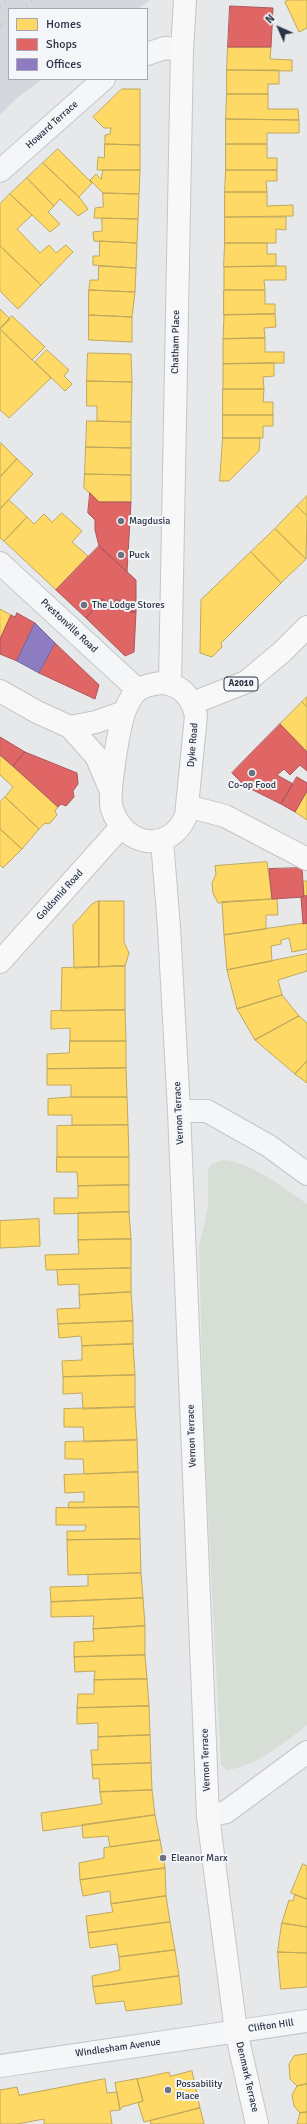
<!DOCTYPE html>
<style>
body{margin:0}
#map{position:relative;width:307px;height:2124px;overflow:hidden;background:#e6e8ea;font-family:Signika,sans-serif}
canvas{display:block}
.legend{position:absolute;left:8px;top:8px;width:140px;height:72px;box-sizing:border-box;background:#f4f6f9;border:1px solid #a4a8b1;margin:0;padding:5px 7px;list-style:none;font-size:12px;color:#2b3445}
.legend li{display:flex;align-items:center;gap:8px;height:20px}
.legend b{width:20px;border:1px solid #a4a8b1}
.north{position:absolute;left:259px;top:8px;width:40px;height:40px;-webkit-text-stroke:3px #f4f6f9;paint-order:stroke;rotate:315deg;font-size:11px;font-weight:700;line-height:16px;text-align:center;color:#2b3445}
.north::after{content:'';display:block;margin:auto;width:14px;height:18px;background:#2b3445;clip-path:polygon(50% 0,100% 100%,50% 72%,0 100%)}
</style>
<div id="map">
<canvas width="307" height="2124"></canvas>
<ul class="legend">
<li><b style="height:11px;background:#ffd966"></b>Homes</li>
<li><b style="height:11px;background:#e06666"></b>Shops</li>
<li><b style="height:11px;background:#8e7cc3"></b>Offices</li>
</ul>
<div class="north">N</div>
</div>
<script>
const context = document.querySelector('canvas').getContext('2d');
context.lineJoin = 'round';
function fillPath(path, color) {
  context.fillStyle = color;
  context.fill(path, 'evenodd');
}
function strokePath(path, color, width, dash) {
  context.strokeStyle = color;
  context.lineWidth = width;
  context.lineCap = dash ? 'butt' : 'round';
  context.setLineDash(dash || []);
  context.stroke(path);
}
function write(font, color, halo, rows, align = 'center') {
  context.font = font + ' Signika,sans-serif';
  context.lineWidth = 4;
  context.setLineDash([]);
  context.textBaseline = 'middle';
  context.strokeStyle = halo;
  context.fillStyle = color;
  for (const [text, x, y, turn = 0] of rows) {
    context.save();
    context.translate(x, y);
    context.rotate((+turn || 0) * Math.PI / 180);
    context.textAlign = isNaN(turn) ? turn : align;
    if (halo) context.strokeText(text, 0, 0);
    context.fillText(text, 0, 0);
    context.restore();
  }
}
const built = new Path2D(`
 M0,0H150L138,9H9V79H43L17,98L0,115Z`);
const green = new Path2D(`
 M222,1160C248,1160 286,1189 307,1204V1725C283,1744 258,1765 227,1770L221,1765L204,1436L199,1247L208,1207V1169L211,1165Z`);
const homes = new Path2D(`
 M289,0H307V28L299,32L285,2Z
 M228,47H271L270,59L292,60V71L227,70Z
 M227,70H279V84H268V94H227Z
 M122,89H140V145L105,144V135L110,134L111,128H104L93,117Z
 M227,94H268V109H298L299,120L226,119Z
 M226,119L299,120V133H267V144H226Z
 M105,144L140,145V170H97L98,157L104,158Z
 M226,144H267V158H277V170H226Z
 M58,149L92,183L79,197L43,163Z
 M43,163L79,197L88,209L78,216L60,199L54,206L27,178Z
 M103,170H140L139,194L103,193L90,180L96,174L101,179Z
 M226,170H277V181H266L267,192H225Z
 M27,178L54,206L48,212L60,224L50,232L10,194Z
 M225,192H267V206L293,205V216L225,217Z
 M103,193L139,194L138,219L94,218L95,208L103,207Z
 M10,194L32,215L17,229L40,253L49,245L56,253L66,245L73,252L41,285L0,246V204Z
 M225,217H286V230L276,229V243H225Z
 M102,218L138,219L137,243L94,241L93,232L102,231Z
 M100,241L137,243L136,268L93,265V256H99Z
 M225,243H267V254H276V266L224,267Z
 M0,246L41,285L18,309L0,291Z
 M99,266L136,268L135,292L89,290L90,280H98Z
 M276,266H286V280H264L265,290H224V267Z
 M89,290L135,292L132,317L89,315Z
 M224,290H265V304H275V314L224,315Z
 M0,309L10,319L0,329Z
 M275,314L276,327L264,328L265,338L223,339L224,315Z
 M89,315L132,317V342L89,340Z
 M12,316L45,347L32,360L0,329Z
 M2,331L51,378L9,418L0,410V332Z
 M265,338V352H284V363L223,364V339Z
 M47,350L69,370L64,376L72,384L65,391L35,362Z
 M88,353L131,354L132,382L87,381Z
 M274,363V376L263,377L264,389H223V364Z
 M87,381L132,382L131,422L97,421V406H87Z
 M223,389H264L263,402H273V415H223Z
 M223,415H273V426H263V438H223Z
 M87,421L131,422V448L86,447Z
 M223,438H260L259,451L229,481H220Z
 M1,443L17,459L0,477V444Z
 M86,447L131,448V475L85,474Z
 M17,459L33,474L0,509V477Z
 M85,474L131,475V502H99L84,488Z
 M307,496V516L297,506Z
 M9,500L27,517L4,541L0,538V509Z
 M297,506L307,516L306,559L275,529Z
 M62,513L82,531L72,542L88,556L56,590L4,541L27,517L34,524L44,514L52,522Z
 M275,529L306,559L281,583L251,552Z
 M251,552L281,583L221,643L222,647L212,657L200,653L201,600Z
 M0,609L11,615L0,639Z
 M307,697V707L302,702Z
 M302,702L307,707V752L280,724Z
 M0,755L58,807L55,811L57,815L49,824L45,823L39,829L5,797L13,787L0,775Z
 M307,791V820L295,812Z
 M5,797L39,829L22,849L0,829V802Z
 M0,829L22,849L3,868L0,865Z
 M267,862L272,899L218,903L213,893L212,883L216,874L215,866Z
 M303,881H307V896L304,897Z
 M272,899H277L278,915H266V929L224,935L222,902Z
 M99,901V967L74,968L73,925L92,904Z
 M99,901H124V942L129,953L125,966L99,967Z
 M307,923V949L292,952L289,938L281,940V944L271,946L272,961L227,970L224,935Z
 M307,954V971L278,980L282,995L237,1009L227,970Z
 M125,966V1010L61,1011L62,968Z
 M282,995L299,1016L255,1040L237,1009Z
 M125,1010L126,1041H70V1028L51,1029V1011Z
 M299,1016L307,1023V1061L295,1074L255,1040Z
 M70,1041H126V1068L47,1069V1054L69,1053Z
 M307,1061V1083L295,1074Z
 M126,1068L127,1097H71V1085H47V1069Z
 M71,1097H127L128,1125H72V1115H48V1099Z
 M128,1125L129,1157H57V1126Z
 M57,1157H129V1185L78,1186L77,1172H57Z
 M129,1185V1212L54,1214V1198H78V1186Z
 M129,1212L131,1239L78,1240V1213Z
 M39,1219L40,1246L0,1248V1221Z
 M131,1239V1268L46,1270L45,1255L79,1254L78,1240Z
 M131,1268V1292L79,1295V1284L58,1285L57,1270Z
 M131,1292L133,1321L58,1324L57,1309L80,1308L79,1295Z
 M133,1321V1344L82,1346L81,1336L59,1338L58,1324Z
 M133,1344L135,1375L63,1377L62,1361L82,1360V1346Z
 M135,1375V1407L83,1409L82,1393L63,1394V1377Z
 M135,1407L137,1440L84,1442L83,1427H64V1409Z
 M137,1440L138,1472L84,1474L83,1459H65V1442Z
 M138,1472L139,1507L68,1508L69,1502H84V1492L65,1493L64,1475Z
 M139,1507L140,1539L67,1540V1531H85L86,1525H56V1508Z
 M140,1539L141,1573L68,1575L67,1540Z
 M141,1573L143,1598L51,1602L50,1587L88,1586V1575Z
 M143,1598L145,1626L93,1629L94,1616L51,1617V1602Z
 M145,1626V1655L74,1657V1642L94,1641L93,1629Z
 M145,1655L147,1679L94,1680L95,1671L75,1672L74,1657Z
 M147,1679L149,1706L77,1708L78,1694H94V1680Z
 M149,1706L150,1735L98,1737V1723L77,1724V1708Z
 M150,1735L151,1763L92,1765L91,1750H98V1737Z
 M151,1763L152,1790L100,1792L99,1778L93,1779L92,1765Z
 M152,1790L155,1815L43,1831L41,1813L102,1804L100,1792Z
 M155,1815L160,1840L110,1847L108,1836L83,1838L82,1825Z
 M160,1840L165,1868L80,1880L79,1863L104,1858V1848Z
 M303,1864L307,1866V1899L291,1893Z
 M165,1868L166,1896L111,1904L110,1891L83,1896L80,1880Z
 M295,1895L307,1899V1927L282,1923L289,1900L293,1901Z
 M166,1896L170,1922L88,1933L86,1916L113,1912L111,1904Z
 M170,1922L175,1950L119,1957L117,1944L90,1948L88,1933Z
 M282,1923L307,1927V1953L278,1952Z
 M175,1950L179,1976L93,1987L92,1976L120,1970L119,1957Z
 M278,1952L307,1953V1987L281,1989Z
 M179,1976L182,2004L126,2011L124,2001L96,2004L93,1987Z
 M307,2054V2084L297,2086L290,2079L289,2064L294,2056Z
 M192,2071L200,2108L144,2122L138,2103L143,2101L137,2079L169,2072L170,2076Z
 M105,2079L107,2093L117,2092L120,2110L110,2111L112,2124H44V2119L17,2124H0V2090L17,2087L19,2095Z
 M137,2079L143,2101L122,2107L120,2110L115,2083Z
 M307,2084V2112L300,2113L294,2106L292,2095L297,2086Z
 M200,2108L204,2124H151L150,2121Z
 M307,2112V2124H297L300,2113Z`);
const shops = new Path2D(`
 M230,6L273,8L271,47H228Z
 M90,493L99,502H131L127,572L99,546L95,530V520L88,513Z
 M99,546L136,580V612H130L117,599L110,606L103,599L86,618L56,590Z
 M103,599L110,606L117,599L130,612H136L134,652L125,656L86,618Z
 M17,613L35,623L17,661L0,654V639L11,615L15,617Z
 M55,643L99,685L95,699L39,673Z
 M280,724L307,752V771L300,765L290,775L284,769L277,775L293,784L281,804L245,786L232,773Z
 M0,737L25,752L13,766L0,755Z
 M25,752L77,773L78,784L73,791L74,797L66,806L61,804L58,807L13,766Z
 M297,777L307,783V791L295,812L281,804Z
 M302,868L304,897L272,899L269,869Z
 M307,896V923L303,924L301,897Z`);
const offices = new Path2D(`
 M35,623L55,643L39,673L17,661Z`);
const street = new Path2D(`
 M147,54L165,48L182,50
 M0,171L104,79
 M0,563L138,690
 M179,1111H207L269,1146L307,1174
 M208,1816L226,1812L307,1752
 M0,2066L307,2021`);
const secondary = new Path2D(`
 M170,683L182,50L185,0
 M162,841L169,927L179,1111L208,1816L236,2031L257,2124
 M0,962L121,827`);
const primary = new Path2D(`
 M161,683C181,684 192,697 196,716L186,816C169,855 124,846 112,809C107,795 119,729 124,713C127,705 131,695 138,690C145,685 154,684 161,683Z
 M0,691L37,712L70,727L96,756L111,791
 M193,703L246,682L282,652L307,627
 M70,727L96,722L124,712
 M187,806L225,816L307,859`);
const rail = new Path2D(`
 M0,7L8,0
 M21,9L33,0
 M0,26L9,19`);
const markers = [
 [121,521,4,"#6c737f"],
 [121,555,4,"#6c737f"],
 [84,605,4,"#6c737f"],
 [252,773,4,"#6c737f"],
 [163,1858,4,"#6c737f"],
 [168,2090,4,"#6c737f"]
];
const shields = [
 [241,684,34]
];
const shieldNames = [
 ["A2010",241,684]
];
const streetNames = [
 ["Howard Terrace",52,125,-42],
 ["Chatham Place",176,342,-89],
 ["Prestonville Road",69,626,43],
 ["Dyke Road",193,745,-85],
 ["Goldsmid Road",60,895,-48],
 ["Vernon Terrace",179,1113,-93],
 ["Vernon Terrace",192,1436,-92],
 ["Vernon Terrace",206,1760,-92],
 ["Clifton Hill",271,2026,-8],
 ["Windlesham Avenue",118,2048,-8],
 ["Denmark Terrace",247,2077,77]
];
const poiNames = [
 ["Magdusia",129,521],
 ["Puck",129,555],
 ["The Lodge Stores",92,605],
 ["Co-op Food",252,785,"center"],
 ["Eleanor Marx",171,1858],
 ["Possability",176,2084],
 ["Place",176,2096]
];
fillPath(built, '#d4d7dd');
fillPath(green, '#d6ded6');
fillPath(homes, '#ffd966');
strokePath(homes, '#bfa85c', 1);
fillPath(shops, '#e06666');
strokePath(shops, '#aa575c', 1);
fillPath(offices, '#8e7cc3');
strokePath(offices, '#70669d', 1);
strokePath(street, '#c4c6c8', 24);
strokePath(secondary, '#c4c6c8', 24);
strokePath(primary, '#c2c5c8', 24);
strokePath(street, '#f5f6f7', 22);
strokePath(secondary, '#f8f8f8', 22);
strokePath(primary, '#f8f8f8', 22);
strokePath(rail, '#cecfd2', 3, [2, 4]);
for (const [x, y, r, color] of markers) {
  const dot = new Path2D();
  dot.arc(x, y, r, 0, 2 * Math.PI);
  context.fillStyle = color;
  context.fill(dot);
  strokePath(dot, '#f4f6f9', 1.5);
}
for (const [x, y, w] of shields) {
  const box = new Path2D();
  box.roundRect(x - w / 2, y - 7, w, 14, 3);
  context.fillStyle = '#f4f6f9';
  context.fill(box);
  strokePath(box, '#2b3445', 1);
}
write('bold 9px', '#2b3445', null, shieldNames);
write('10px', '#2b3445', '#f4f6f9', streetNames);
write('10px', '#2b3445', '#f4f6f9', poiNames, 'left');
</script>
